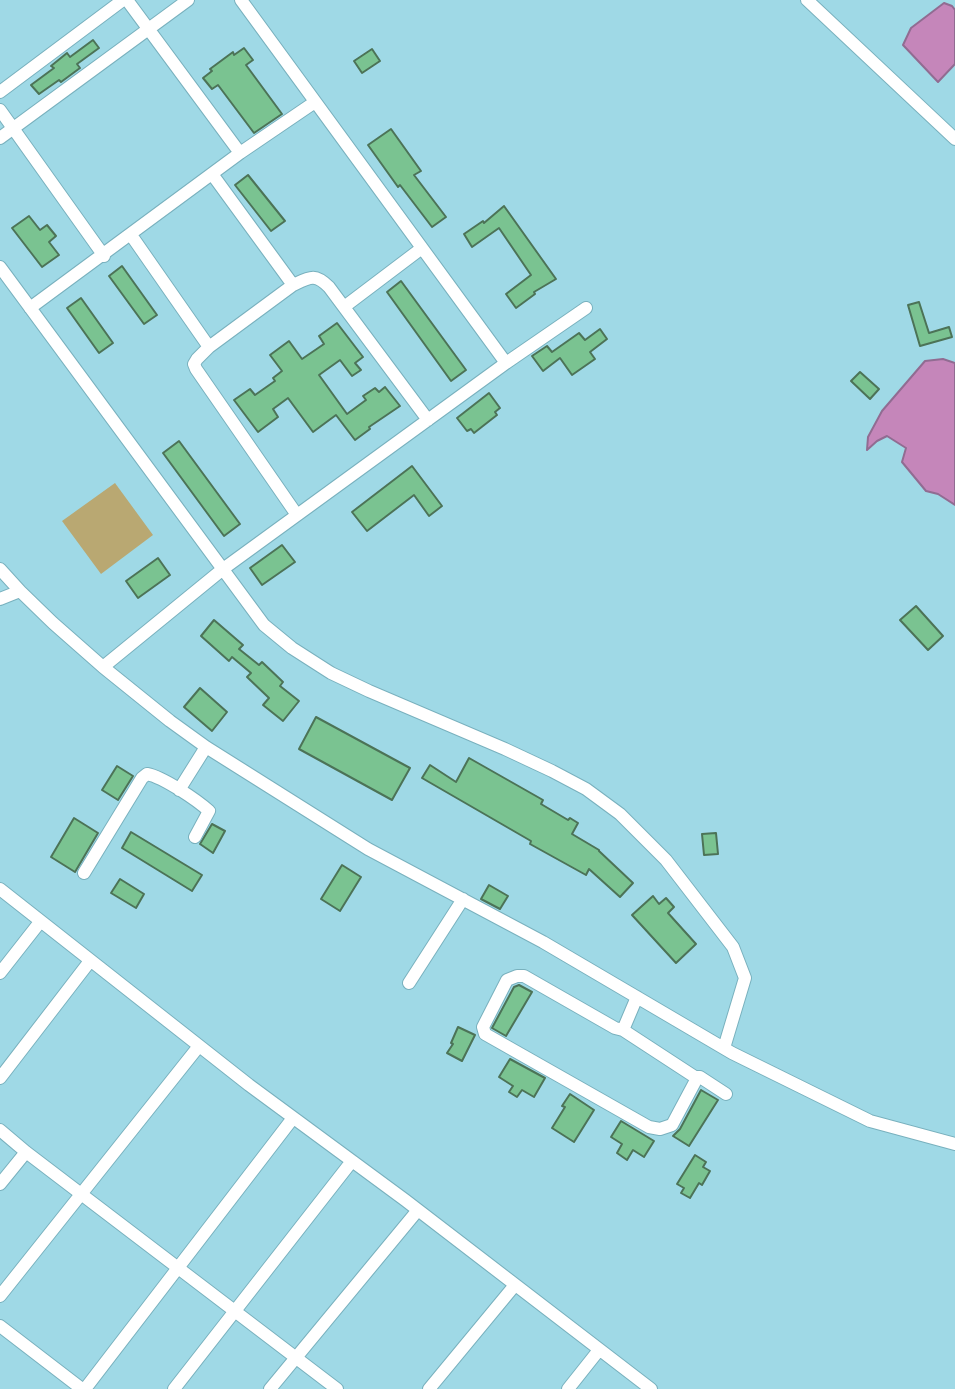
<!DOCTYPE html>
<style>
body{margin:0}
canvas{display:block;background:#9fd9e6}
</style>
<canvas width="955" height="1389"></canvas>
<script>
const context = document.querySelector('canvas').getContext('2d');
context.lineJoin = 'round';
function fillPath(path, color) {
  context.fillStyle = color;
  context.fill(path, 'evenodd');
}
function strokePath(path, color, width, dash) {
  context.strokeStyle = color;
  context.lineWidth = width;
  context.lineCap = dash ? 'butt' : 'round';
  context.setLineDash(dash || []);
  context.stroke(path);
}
const green = new Path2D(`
 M115,483L153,535L101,574L62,521Z`);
const water = new Path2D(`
 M944,3L952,6L955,10V64L938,82L903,45L911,28Z
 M943,359L955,363V505L938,494L926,491L902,462L906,448L887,436L877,441L867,450L868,437L882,411L925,361Z`);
const building = new Path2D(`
 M93,40L99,48L77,64L80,68L61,82L59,80L39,94L31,85L54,68L51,66L67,53L70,57Z
 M244,48L253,60L246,65L282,114L254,133L218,85L212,89L203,78L212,71L210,69L233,52L234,55Z
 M372,49L380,61L362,73L354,61Z
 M391,129L421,171L414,175L446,217L432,227L400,185L398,187L368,145Z
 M248,175L285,221L271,231L235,185Z
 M504,206L556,279L534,292L535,294L516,308L506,294L531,275L499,228L472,247L464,234L483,221L484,223Z
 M29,216L40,230L47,225L56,236L49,242L59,255L42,267L12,228Z
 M122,266L157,315L144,324L109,276Z
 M401,281L466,370L451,381L387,292Z
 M81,298L113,343L99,353L67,308Z
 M919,302L929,333L949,327L952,337L920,346L908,305Z
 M337,323L363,357L355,363L361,370L352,376L340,360L319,375L347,414L366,400L363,396L375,388L379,392L385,387L400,406L369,427L370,429L355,440L336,415L313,432L288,398L273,409L278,417L258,432L234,400L250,389L255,395L275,381L273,378L282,371L270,355L289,341L302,359L324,344L319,336Z
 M600,329L607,339L590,352L595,359L572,375L560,358L543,371L532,356L547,346L552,352L579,333L585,340Z
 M860,372L879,389L870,399L851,381Z
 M489,393L500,408L495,412L497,415L474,433L471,429L467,431L457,418Z
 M179,441L240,524L224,536L163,453Z
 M412,466L442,506L429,516L414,495L367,531L352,512Z
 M282,545L295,562L262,585L250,568Z
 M158,558L170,575L138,598L126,581Z
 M916,606L943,636L928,650L900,620Z
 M214,620L243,645L239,649L259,665L262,662L283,682L280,686L299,701L283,721L263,705L269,698L247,677L251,673L232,657L229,661L201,636Z
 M200,688L227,712L212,731L184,707Z
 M316,717L410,768L392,800L299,749Z
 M469,758L543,800L541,804L568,820L570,818L578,823L572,834L599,850V851L633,883L620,897L589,869L586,875L530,844L531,841L422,778L430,765L456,782Z
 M117,766L133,776L118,800L102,790Z
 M74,818L98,833L75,872L51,857Z
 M212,824L225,831L213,853L200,844Z
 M131,832L202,875L192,891L122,848Z
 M716,833L718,854L704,855L702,834Z
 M342,865L361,877L340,911L321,899Z
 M120,879L144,894L136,908L111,893Z
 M489,885L508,896L500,909L481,899Z
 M653,896L659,904L666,898L674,907L668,913L696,944L676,963L632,915Z
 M519,985L532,992L506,1036L492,1028L514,987Z
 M458,1027L475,1035L462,1061L447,1053L453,1044L451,1043Z
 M510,1059L545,1078L534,1097L522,1090L517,1097L509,1092L513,1086L499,1077Z
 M701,1090L718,1100L689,1146L673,1136L680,1129Z
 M570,1094L594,1110L574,1142L552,1128L565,1107L562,1106Z
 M621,1121L654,1141L644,1157L633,1150L627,1160L617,1153L622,1144L611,1137Z
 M695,1155L706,1162L703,1167L710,1171L702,1185L699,1183L690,1198L681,1193L684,1188L677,1184Z`);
const minor = new Path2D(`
 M127,0L240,153
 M241,0L506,363
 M807,0L955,139
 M0,92L123,0
 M0,110L104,256
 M0,138L188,0
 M212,174L293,285C310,277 315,273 329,287L428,420
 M131,235L209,347L197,359L194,364L196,369L297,515
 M0,267L264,625L292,648L331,673L369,691L505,749L552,771L586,789L620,814L666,860L733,947L745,978L724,1048
 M344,307L422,248
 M30,308L240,153L315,102
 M209,347L293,285
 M0,569L20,591L53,623L103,667L170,721L206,747L368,849L543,942L732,1053L870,1121L955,1144
 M0,599L20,591
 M103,667L223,569L506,363L586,308
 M179,790L206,747
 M84,873L142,778L147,774C163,777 197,800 209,811L195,837
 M0,889L249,1085L405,1200L651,1389
 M0,973L40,922
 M517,976H524L615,1028L623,1030L695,1077L696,1080L672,1125L660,1129L649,1127L485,1034L483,1027L507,980Z
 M409,983L463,899
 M623,1030L637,997
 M695,1077H700L726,1094
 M0,1078L90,961
 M0,1130L26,1152L337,1389
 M0,1184L26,1152
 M0,1296L199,1046
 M0,1326L82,1389
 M85,1389L293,1118
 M174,1389L352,1161
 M270,1389L418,1210
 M429,1389L515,1285
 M568,1389L599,1350`);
fillPath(green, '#b9a872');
fillPath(water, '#c586ba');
strokePath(water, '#916c92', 2);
fillPath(building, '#7ac391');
strokePath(building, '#4c7357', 2);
strokePath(minor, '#79b1be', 14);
strokePath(minor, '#fff', 12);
</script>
